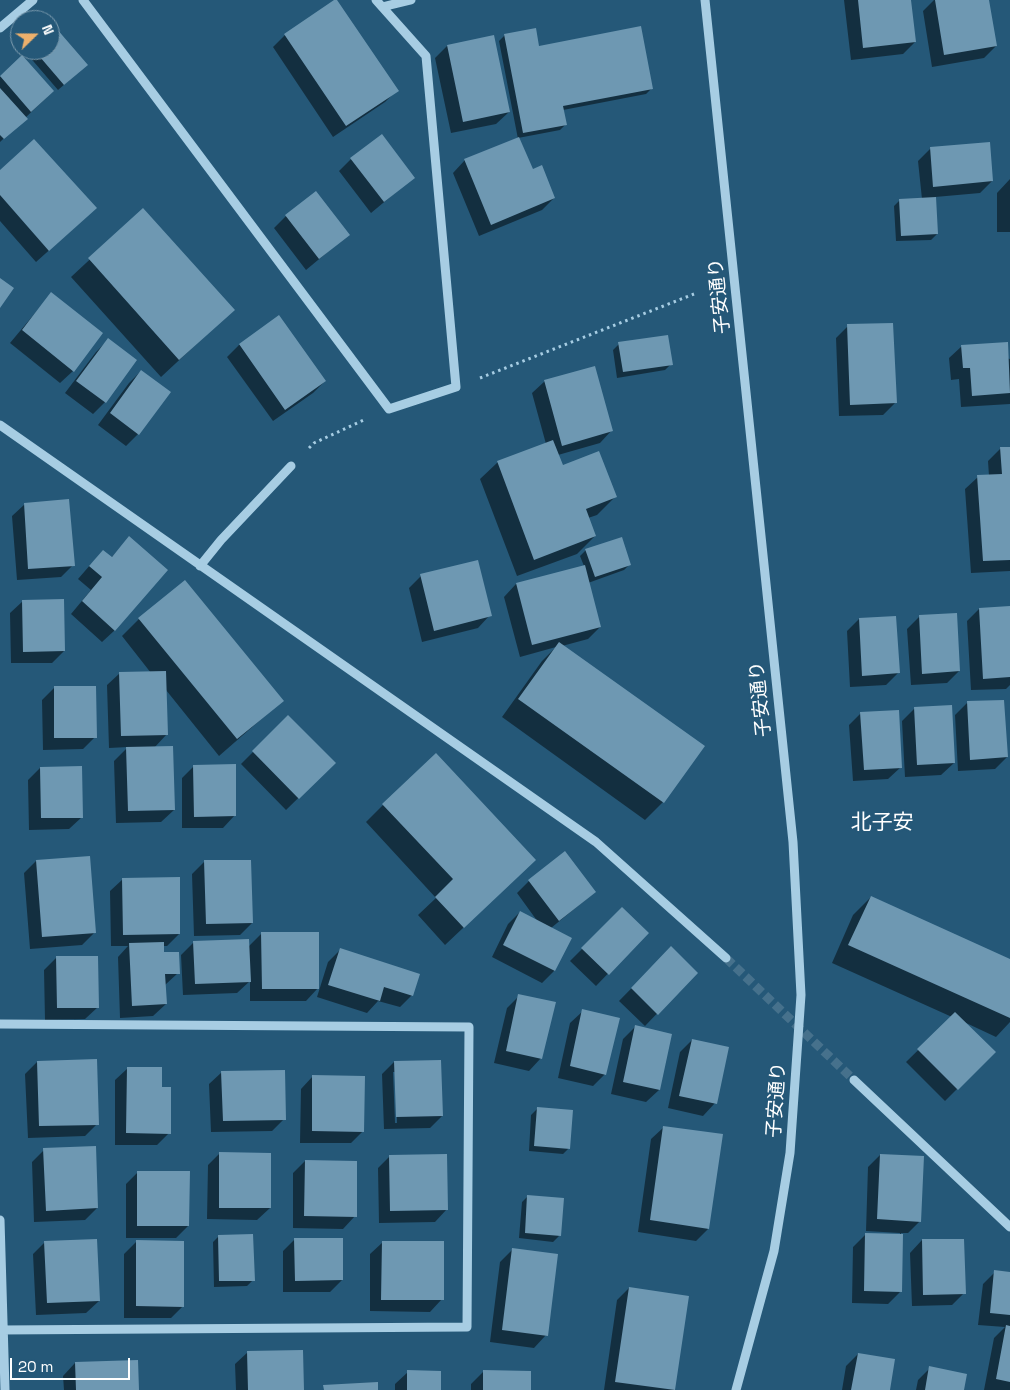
<!DOCTYPE html>
<meta charset="utf-8">
<style>
body{margin:0}
#map{position:relative;width:1010px;height:1390px;overflow:hidden;background:#255878;font-family:"Space Grotesk",sans-serif}
canvas{display:block}
.north{position:absolute;left:10px;top:10px;width:50px;height:50px;box-sizing:border-box;background:#255878;border:1px solid #7c9bae;border-radius:50%;rotate:68deg;font-size:14px;font-weight:700;line-height:20px;text-align:center;color:#fff}
.north::after{content:'';display:block;margin:auto;width:18px;height:22px;background:#ecb06c;clip-path:polygon(50% 0,100% 100%,50% 72%,0 100%)}
.scale{position:absolute;left:10px;top:1358px;width:120px;height:22px;box-sizing:border-box;border:2px solid #fff;border-top:0;padding-left:6px;font-size:15px;line-height:18px;white-space:nowrap;color:#fff;-webkit-text-stroke:4px #255878;paint-order:stroke}
</style>
<div id="map">
<canvas width="1010" height="1390"></canvas>
<div class="north">N</div>
<div class="scale">20 m</div>
</div>
<script>
const context = document.querySelector('canvas').getContext('2d');
context.lineJoin = 'round';
function fillPath(path, color) {
  context.fillStyle = color;
  context.fill(path, 'evenodd');
}
function strokePath(path, color, width, dash) {
  context.strokeStyle = color;
  context.lineWidth = width;
  context.lineCap = dash ? 'butt' : 'round';
  context.setLineDash(dash || []);
  context.stroke(path);
}
function write(font, color, halo, rows, align = 'center') {
  context.font = font + ' "Space Grotesk","Noto Sans JP",sans-serif';
  context.lineWidth = 4;
  context.setLineDash([]);
  context.textBaseline = 'middle';
  context.strokeStyle = halo;
  context.fillStyle = color;
  for (const [text, x, y, turn = 0] of rows) {
    context.save();
    context.translate(x, y);
    context.rotate((+turn || 0) * Math.PI / 180);
    context.textAlign = isNaN(turn) ? turn : align;
    if (halo) context.strokeText(text, 0, 0);
    context.fillText(text, 0, 0);
    context.restore();
  }
}
const shadow = new Path2D(`
 M844,0H910L915,42L903,54L851,60Z
 M934,0H988L996,46L984,58L932,67L923,11Z
 M50,35L81,70L58,90L28,55L33,50H50Z
 M285,35L397,90L385,102L333,137L273,47Z
 M505,35L652,88L646,94L563,110L566,124L560,130L518,138L532,170L554,198L542,210L479,236L453,173L465,160L518,139L499,41Z
 M493,36L509,112L496,124L451,133L435,58L447,46Z
 M22,57L47,97L0,142V77Z
 M930,149L992,181L980,193L935,197L937,234L931,240L896,241L894,206L900,200L922,199L918,161Z
 M351,159L413,178L371,213L339,171Z
 M0,171L83,220L36,262L0,221Z
 M1010,179V232H997V193Z
 M143,210L233,310L161,377L71,277Z
 M286,216L348,235L306,270L274,228Z
 M51,294L73,371L60,383L10,343Z
 M279,317L325,381L313,393L273,421L227,357L239,345Z
 M848,326L895,403L883,415L839,416L836,338Z
 M108,340L136,360L105,402L93,414L65,393L96,352Z
 M619,344L671,364L665,370L617,378L613,350Z
 M962,346L1010,359V404L961,407L959,379L951,380L949,358Z
 M141,371L169,392L138,434L126,446L98,425L129,383Z
 M545,381L612,430L600,443L558,455L562,466L615,497L597,515L588,518L595,536L577,554L517,576L480,479L498,462L546,444L532,393Z
 M1010,448V571L971,573L965,489L978,477L989,476L988,461L1000,449Z
 M25,504L73,565L61,577L17,580L12,516Z
 M129,538L115,630L102,642L71,614L91,590L78,579L91,564L111,558Z
 M586,550L630,564L624,570L588,583L600,627L588,639L562,646L703,746L663,802L645,820L502,717L542,661L556,647L520,657L504,597L516,584L584,566L580,556Z
 M421,576L490,615L478,628L422,642L409,588Z
 M23,601L64,651L52,663H11L10,613Z
 M1010,607V685L1006,689L971,690L967,621L979,609Z
 M919,617L959,671L947,683L911,685L907,629Z
 M139,619L282,701L219,756L166,690L167,734L154,748L174,810L161,822L116,823L114,761L128,747L109,748L107,685L120,673H151L122,636Z
 M859,619L898,673L886,685L850,687L847,631Z
 M54,688L95,737L83,749L43,750L42,700Z
 M967,703L1007,757L995,769L958,771L955,715Z
 M950,706L954,763L941,775L905,777L902,721L914,709Z
 M861,713L901,767L888,779L853,781L849,725Z
 M288,717L334,763L286,810L241,764Z
 M194,766L235,815L223,828H182V778Z
 M40,768L82,817L69,829L29,830L28,780Z
 M383,805L517,877L445,945L418,915L436,898L366,822Z
 M36,861L94,933L82,945L30,949L24,873Z
 M204,862L252,923L240,935L194,936L192,874Z
 M123,879L179,934L167,946H163V953L178,973L165,985L166,1004L153,1016L120,1018L118,957L128,946H111L110,891Z
 M529,881L595,892L551,928L570,938L554,971L542,983L492,957L508,924L520,912L538,922L517,893Z
 M871,897L1010,960V1022L996,1037L964,1022L994,1052L945,1101L906,1062L952,1017L832,963L853,915Z
 M622,909L647,933L596,986L570,961Z
 M262,933L318,988L306,1001H250V981L237,993L183,995L181,955L193,943L248,947Z
 M671,948L696,973L645,1026L619,1001Z
 M340,950L412,995L400,1007L378,1001L367,1013L317,997L328,962Z
 M56,958L98,1007L85,1019L45,1020L44,970Z
 M519,996L541,1058L529,1071L494,1063L507,1008Z
 M583,1011L605,1074L593,1086L558,1078L570,1023Z
 M635,1027L659,1090L646,1102L611,1094L623,1039Z
 M692,1040L715,1103L703,1116L668,1108L680,1052Z
 M37,1062L97,1124L85,1136L28,1138L25,1074Z
 M394,1062L442,1116L430,1128L384,1129L382,1074ZM393,1072H396L397,1123H395Z
 M128,1068L161,1088L169,1133L157,1145H115V1080Z
 M222,1072L284,1119L272,1131L211,1132L209,1084Z
 M313,1076L363,1131L351,1143H300L301,1089Z
 M537,1109L569,1148L563,1154L529,1151L531,1115Z
 M664,1127L708,1229L696,1241L638,1232L651,1139Z
 M44,1150L97,1208L85,1220L34,1222L32,1162Z
 M220,1153L270,1208L257,1220L207,1219L208,1165Z
 M880,1155L920,1221L908,1233H901L900,1292L888,1304L852,1303L853,1247L865,1235H900V1233L866,1231L868,1167Z
 M390,1156L447,1209L435,1222L379,1223L378,1168Z
 M305,1161L355,1216L343,1229L293,1228V1173Z
 M138,1172L188,1226L176,1238H126V1184Z
 M528,1196L559,1236L553,1242L519,1238L522,1202Z
 M219,1236L253,1280L247,1286L214,1287L213,1242Z
 M295,1239L342,1280L330,1292H283V1251Z
 M922,1240L964,1293L952,1305L912,1306L910,1253Z
 M45,1242L99,1301L86,1313L36,1315L33,1254Z
 M136,1242L183,1306L171,1318H124V1254Z
 M383,1242L442,1299L430,1312L370,1311V1254Z
 M513,1249L546,1335L534,1348L490,1342L500,1262Z
 M995,1272L1010,1273V1390H984L994,1338L1005,1327L978,1325L983,1284Z
 M629,1288L687,1297L674,1390H604L617,1300Z
 M248,1352L303,1390H236L235,1364Z
 M858,1354L888,1390H842L846,1366Z
 M75,1363L138,1390H64L63,1376Z
 M930,1368L963,1390H916L918,1380Z
 M408,1372L440,1390H395V1384Z
 M483,1372L529,1390H471V1384Z`);
const building = new Path2D(`
 M334,0H337L399,91L346,126L284,34Z
 M858,0H911L916,42L863,48Z
 M935,0H989L997,46L944,55Z
 M641,26L653,89L563,106L567,125L523,133L504,34L536,28L539,46Z
 M56,28L88,65L64,85L34,50H50V33Z
 M494,35L510,112L463,122L447,45Z
 M22,55L54,91L31,112L0,76Z
 M0,88L28,119L4,139L0,135Z
 M382,134L415,178L384,202L350,158Z
 M519,137L533,169L542,165L555,198L491,225L464,159Z
 M34,139L97,208L49,251L0,195V170Z
 M990,142L993,181L933,187L930,147Z
 M316,191L350,235L319,259L285,215Z
 M936,197L938,234L901,236L899,199Z
 M143,208L235,310L179,360L88,258Z
 M0,278L14,288L0,308Z
 M51,292L103,333L74,372L22,330Z
 M279,315L326,381L285,410L239,344Z
 M893,323L897,403L850,405L847,324Z
 M668,335L673,365L623,372L618,342Z
 M108,338L137,360L106,403L76,381Z
 M1008,342L1010,393L972,396L970,368H963L961,345Z
 M595,366L613,431L562,446L544,380Z
 M141,370L171,392L139,435L110,413Z
 M553,440L563,465L599,451L617,497L586,509L596,536L534,560L497,461Z
 M1000,447H1010V560L983,561L977,475L1002,474Z
 M69,499L75,566L28,569L24,503Z
 M129,536L168,570L115,631L82,601L102,577L89,566L103,550L112,557Z
 M622,537L631,565L595,577L585,549Z
 M478,560L492,616L434,631L420,574Z
 M585,565L601,627L532,645L516,583Z
 M185,580L284,701L237,739L138,618Z
 M64,599L65,651L23,652L22,600Z
 M1010,606V677L983,679L979,608Z
 M957,613L960,671L922,674L919,615Z
 M896,616L900,673L862,676L859,618Z
 M559,642L705,746L664,803L518,699Z
 M166,671L168,735L121,736L119,672Z
 M54,686H96L97,738H54Z
 M1004,700L1008,757L970,760L967,701Z
 M952,705L955,763L917,765L914,707Z
 M899,710L902,768L864,770L860,712Z
 M288,715L336,763L299,799L252,751Z
 M173,746L175,810L128,811L126,747Z
 M436,753L536,860L464,928L435,897L453,879L382,804Z
 M236,764V816L194,817L193,765Z
 M82,766L83,818H41L40,767Z
 M565,851L596,892L559,921L528,880Z
 M90,856L96,933L42,937L36,860Z
 M204,860H251L253,923L206,924Z
 M180,877V934L123,935L122,878Z
 M871,896L1010,959V1018L848,945Z
 M622,907L649,933L609,975L581,948Z
 M520,911L572,938L555,971L503,945Z
 M261,932H319V989H262Z
 M249,939L251,982L195,984L193,941Z
 M164,942V952H179L180,974H165L167,1004L132,1006L129,943Z
 M671,946L698,973L658,1015L631,988Z
 M340,948L420,974L413,996L384,987L380,1001L328,985Z
 M56,956H98L99,1008H57Z
 M518,994L556,1002L542,1059L506,1051Z
 M582,1009L620,1018L606,1075L570,1066Z
 M955,1012L996,1052L958,1090L917,1049Z
 M635,1025L672,1034L660,1090L623,1082Z
 M692,1039L729,1047L717,1104L679,1096Z
 M97,1059L99,1125L39,1126L37,1061Z
 M441,1060L443,1116L396,1117L394,1061Z
 M127,1067H162V1087H171V1134L126,1133Z
 M285,1070L286,1120L223,1121L221,1071Z
 M312,1075L365,1076L364,1132L312,1131Z
 M537,1107L573,1110L570,1149L534,1146Z
 M663,1126L723,1134L709,1229L650,1220Z
 M96,1146L98,1208L46,1211L43,1148Z
 M219,1152L271,1153V1208H219Z
 M447,1154L448,1210L390,1211L389,1155Z
 M880,1154L924,1156L921,1222L877,1219Z
 M305,1160L357,1161V1217L304,1216Z
 M137,1171H190L189,1226H137Z
 M527,1195L564,1198L561,1236L525,1233Z
 M865,1233L903,1234L902,1292L864,1291Z
 M253,1234L255,1281H219L218,1235Z
 M294,1238H343V1280L295,1281Z
 M97,1239L100,1301L47,1303L44,1241Z
 M922,1239H964L966,1294L923,1295Z
 M136,1240L184,1241V1307L136,1306Z
 M382,1241H444V1300H381Z
 M512,1248L558,1254L548,1336L502,1330Z
 M994,1270L1010,1272V1315L990,1313Z
 M629,1287L689,1296L675,1390L615,1382Z
 M1006,1325L1010,1326V1382L996,1379Z
 M303,1350L304,1390H248L247,1351Z
 M858,1353L895,1359L890,1390H851Z
 M138,1360L139,1390H76L75,1362Z
 M929,1366L967,1374L964,1390H925Z
 M407,1370L441,1371V1390H407Z
 M483,1370L531,1371V1390H483Z
 M378,1382V1390H324L323,1385Z`);
const minorTunnel = new Path2D(`
 M726,958L854,1080`);
const path = new Path2D(`
 M480,378L694,294
 M309,448L314,443L366,419`);
const minor = new Path2D(`
 M83,0L389,409L456,387L426,56L376,0
 M705,0L793,842L801,995L790,1153L774,1251L736,1390
 M382,7L411,0
 M0,28L33,0
 M0,425L596,842L726,958
 M200,566L221,540L291,466
 M0,1024L469,1027L467,1327L0,1330
 M854,1080L1010,1227
 M0,1220L5,1390`);
const streetNames = [
 ["子安通り",720,296,-96],
 ["子安通り",761,699,-96],
 ["子安通り",777,1100,-86]
];
const quarterNames = [
 ["北子安",882,823]
];
fillPath(shadow, '#0007');
fillPath(building, '#6e98b2');
strokePath(minorTunnel, '#46718c', 9, [9, 4.5]);
strokePath(path, '#a7cde3', 3, [2.5, 4]);
strokePath(minor, '#a7cde3', 9);
write('19px', '#fff', '#255878', streetNames);
write('21px', '#fff', '#255878', quarterNames);
</script>
